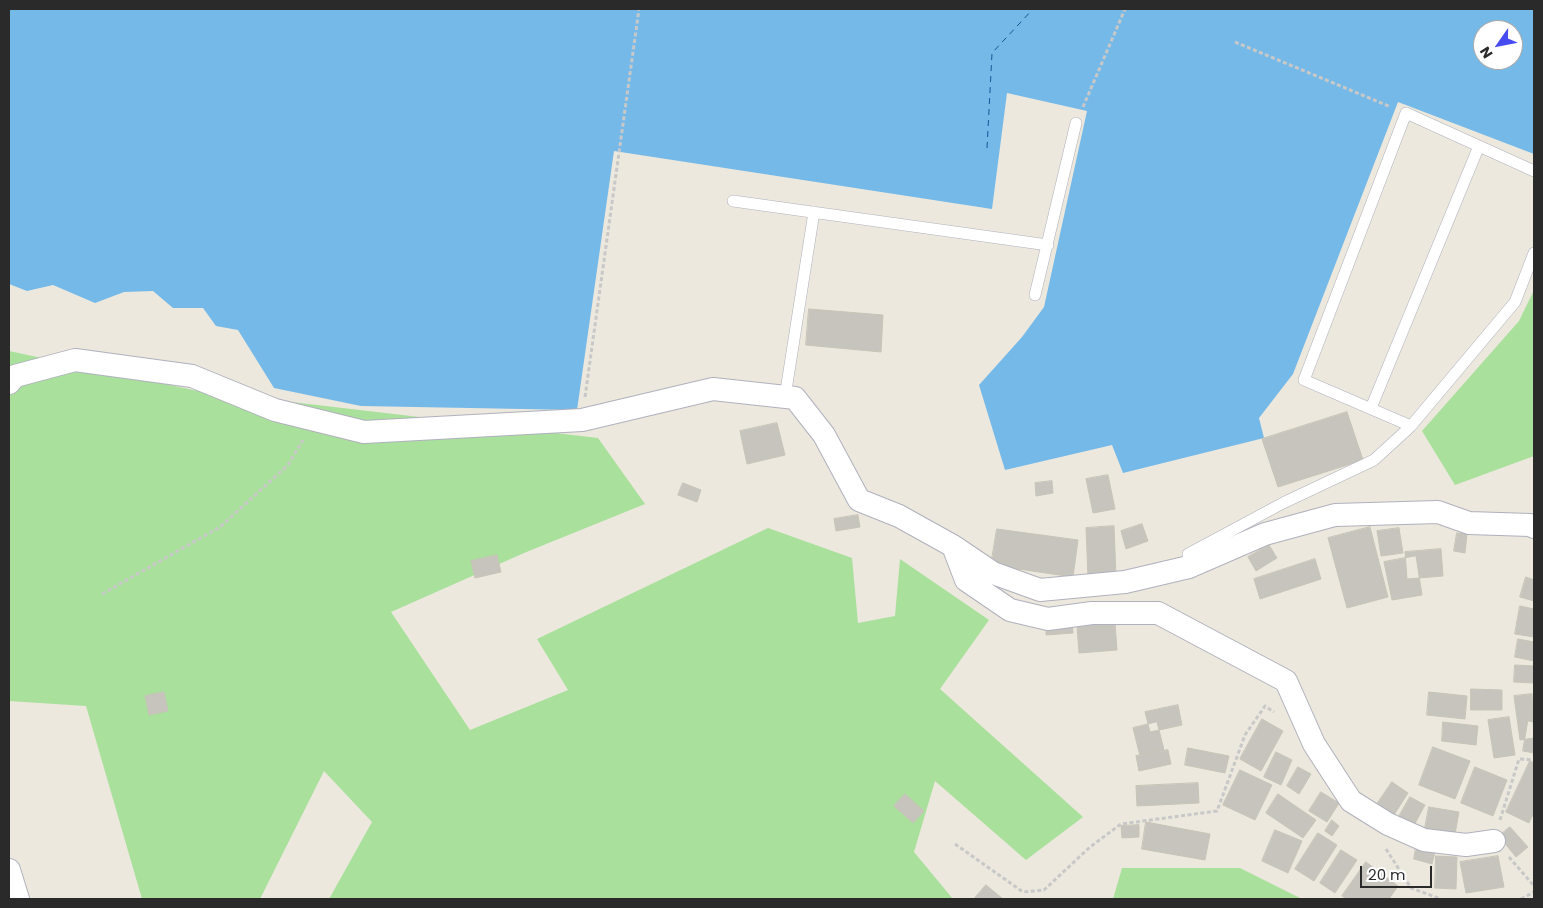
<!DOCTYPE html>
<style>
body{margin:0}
#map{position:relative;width:1543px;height:908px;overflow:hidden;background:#ece8dd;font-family:Poppins,sans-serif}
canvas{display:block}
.frame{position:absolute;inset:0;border:10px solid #2a2a2a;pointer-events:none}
.north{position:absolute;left:1473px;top:20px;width:50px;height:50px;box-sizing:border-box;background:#fff;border:1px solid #aaa;border-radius:50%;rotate:237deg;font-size:14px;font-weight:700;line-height:20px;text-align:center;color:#2a2a2a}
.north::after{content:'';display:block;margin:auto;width:18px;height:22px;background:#454bf1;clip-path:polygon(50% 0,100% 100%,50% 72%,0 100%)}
.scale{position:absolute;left:1360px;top:866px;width:72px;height:22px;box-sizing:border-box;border:2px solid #2a2a2a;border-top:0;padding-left:6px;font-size:15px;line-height:18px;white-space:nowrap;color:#2a2a2a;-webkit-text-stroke:4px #fff;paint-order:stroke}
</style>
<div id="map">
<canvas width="1543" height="908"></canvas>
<div class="frame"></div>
<div class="north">N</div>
<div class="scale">20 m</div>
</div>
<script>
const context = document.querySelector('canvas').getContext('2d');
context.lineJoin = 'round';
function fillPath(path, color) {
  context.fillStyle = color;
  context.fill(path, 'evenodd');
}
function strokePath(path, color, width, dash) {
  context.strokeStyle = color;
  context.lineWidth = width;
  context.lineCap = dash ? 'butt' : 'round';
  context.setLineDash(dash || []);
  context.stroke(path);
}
const green = new Path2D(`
 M1534,290V456L1455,485L1422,431L1519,321Z
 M9,351L198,391L598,438L645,504L524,553L391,612L470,730L568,690L537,639L768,528L852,558L858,623L895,616L900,559L989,620L940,689L1083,817L1026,860L935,781L914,852L953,899H329L372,822L324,771L260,899H142L86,706L9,701Z
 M1122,868H1240L1302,899H1113Z`);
const water = new Path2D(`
 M9,9H1534V154L1398,102L1293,374L1259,418L1264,438L1123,473L1112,445L1005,470L979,385L1022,337L1044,307L1087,111L1007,93L992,209L614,151L577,410L361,406L274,388L238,330L216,326L203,308H173L153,291L124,292L95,303L53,285L27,291L9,284ZM1483,30H1513V60H1483Z`);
const ferry = new Path2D(`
 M987,148L992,53L1033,9`);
const building = new Path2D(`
 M809,309L883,315L881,352L806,345Z
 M1347,412L1363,460L1278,487L1262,439Z
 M777,423L785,455L747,464L740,431Z
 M1108,475L1115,509L1093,513L1086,479Z
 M1052,481L1053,493L1036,496L1035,483Z
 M683,483L701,490L697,502L678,495Z
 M858,515L860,527L836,531L834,519Z
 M1142,524L1148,541L1126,549L1121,531Z
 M1114,526L1116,576L1088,577L1086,528Z
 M1370,527L1388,597L1347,608L1328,538Z
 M1399,528L1403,553L1381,556L1377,531Z
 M997,529L1078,540L1073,577L991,565Z
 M1457,533L1467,534L1465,553L1454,551Z
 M1269,545L1277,558L1256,571L1248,557Z
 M1441,549L1443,576L1407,579L1405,552Z
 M497,555L501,572L475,578L471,561Z
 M1416,556L1422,595L1392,600L1384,562Z
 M1315,559L1321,579L1260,599L1254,579Z
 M1526,577L1534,580V601L1520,597Z
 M1520,606L1534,609V637L1515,634Z
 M1072,622L1073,633L1046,635V624Z
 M1115,623L1117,650L1079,653L1077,626Z
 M1518,639L1534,642V661L1515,657Z
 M1515,665L1534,666V683L1514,682Z
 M1471,689L1502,690V710H1471Z
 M164,692L168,711L149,715L145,696Z
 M1429,692L1467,696L1465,719L1427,715Z
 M1532,694L1534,738L1520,740L1514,696Z
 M1178,705L1182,725L1150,732L1145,712Z
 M1509,717L1515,755L1494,758L1488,720Z
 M1262,719L1283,731L1261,771L1240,759Z
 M1528,721L1534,722V753L1523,751Z
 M1157,722L1164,750L1140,756L1133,728Z
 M1443,722L1478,726L1476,745L1442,741Z
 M1433,747L1470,761L1455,799L1419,785Z
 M1188,748L1229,756L1225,773L1185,765Z
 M1168,750L1171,764L1139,771L1136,756Z
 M1276,752L1292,760L1281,785L1264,777Z
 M1530,761L1534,763V812L1529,823L1506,812Z
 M1298,767L1311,774L1299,794L1287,786Z
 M1475,767L1507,780L1493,816L1461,803Z
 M1240,770L1272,785L1255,820L1223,805Z
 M1392,782L1408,793L1392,818L1375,807Z
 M1198,783L1199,803L1137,806L1136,786Z
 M1321,792L1339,803L1327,822L1309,811Z
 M905,794L924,811L913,823L894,806Z
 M1278,794L1316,820L1303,838L1266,813Z
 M1410,797L1425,805L1412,829L1397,820Z
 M1429,807L1459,812L1455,834L1425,828Z
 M1332,820L1339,826L1332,836L1325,831Z
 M1146,822L1210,834L1205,860L1142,849Z
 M1139,825V837L1122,838L1121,826Z
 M1510,827L1528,847L1516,857L1499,836Z
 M1275,830L1302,841L1288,873L1262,861Z
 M1318,833L1337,845L1314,881L1295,869Z
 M1416,848L1435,852L1432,864L1414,859Z
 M1341,850L1357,860L1335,893L1320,883Z
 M1436,856L1457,857L1456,889L1435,888Z
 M1498,856L1504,887L1466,893L1460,862Z
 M1366,862L1398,886L1389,899H1347L1342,896Z
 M986,885L1003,899H974Z`);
const path = new Path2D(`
 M1235,42L1391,107
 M1083,107L1125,9
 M585,397L639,9
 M102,594L220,527L288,465L303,440
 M1500,820L1519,759L1534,760
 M955,844L1023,892L1044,890L1090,847L1121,824L1217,811L1245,735L1265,706L1274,712
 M1386,849L1411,888L1441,899
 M1509,857L1534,886
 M1521,899L1534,892`);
const service = new Path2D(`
 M733,201L1048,245
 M1035,295L1076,123
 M785,397L814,212
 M1371,408L1479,146
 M1411,426L1304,380L1406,113L1534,171
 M1189,567L1188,554L1283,503L1374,460L1411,426L1515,302L1534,253`);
const minor = new Path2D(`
 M9,383L15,376L75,360L192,376L275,410L364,432L582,420L713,389L795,398L824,435L859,500L899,516L953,546L993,573L1040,590L1125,582L1189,567L1265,534L1335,515L1438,512L1469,523L1530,525L1534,527
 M953,546L966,580L1010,610L1048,619L1092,613H1158L1286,681L1314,744L1351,801L1388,824L1424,840L1466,845L1494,841
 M9,870L18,899`);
fillPath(green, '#a9e09c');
fillPath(water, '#75b9e9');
strokePath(ferry, '#145595', 1, [6, 5]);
fillPath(building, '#c7c4bd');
strokePath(building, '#c7c4b7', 1);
strokePath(service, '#b0b1bd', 12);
strokePath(minor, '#b0b1bd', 24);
strokePath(path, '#c8c8c8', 3, [4, 2.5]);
strokePath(service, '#fff', 11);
strokePath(minor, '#fff', 22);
</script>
